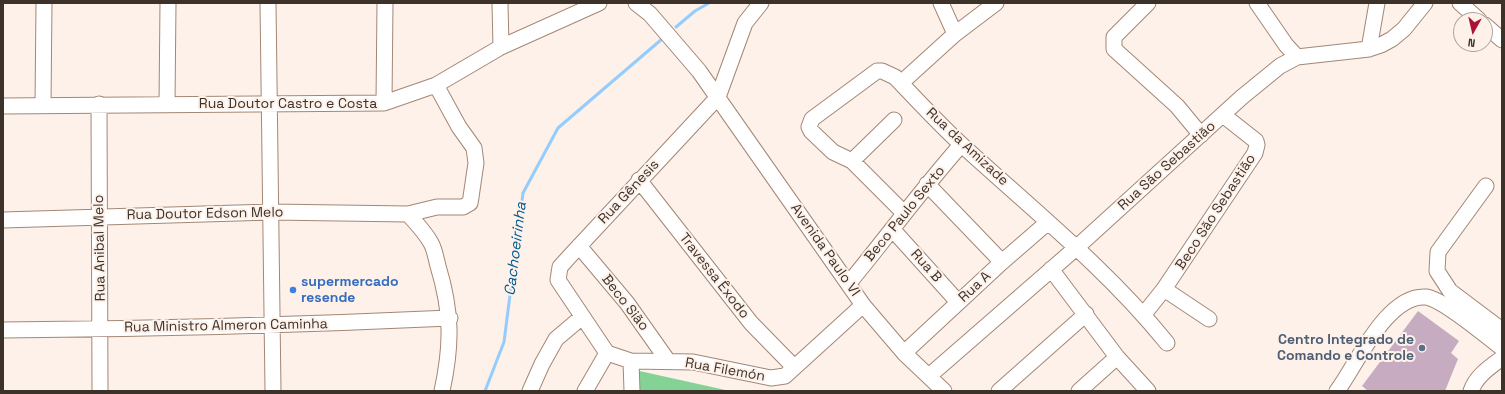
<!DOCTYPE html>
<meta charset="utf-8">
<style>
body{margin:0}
#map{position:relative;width:1505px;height:394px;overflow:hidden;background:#fdf1e9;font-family:"Space Grotesk",sans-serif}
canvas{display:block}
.frame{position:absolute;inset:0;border:4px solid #3d322a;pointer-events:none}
.north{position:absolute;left:1453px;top:12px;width:40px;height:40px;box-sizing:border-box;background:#fdf1e9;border:1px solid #b0a59d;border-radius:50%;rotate:188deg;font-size:11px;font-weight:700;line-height:16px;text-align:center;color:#3d322a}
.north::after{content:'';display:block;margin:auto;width:14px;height:18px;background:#aa1333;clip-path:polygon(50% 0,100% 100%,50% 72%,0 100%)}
</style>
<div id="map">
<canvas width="1505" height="394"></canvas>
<div class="frame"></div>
<div class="north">N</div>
</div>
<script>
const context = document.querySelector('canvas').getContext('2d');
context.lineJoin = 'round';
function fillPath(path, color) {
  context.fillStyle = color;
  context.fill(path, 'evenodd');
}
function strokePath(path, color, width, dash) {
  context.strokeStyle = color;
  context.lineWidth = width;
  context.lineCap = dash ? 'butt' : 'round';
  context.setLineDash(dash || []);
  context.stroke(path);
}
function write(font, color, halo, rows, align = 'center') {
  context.font = font + ' "Space Grotesk",sans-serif';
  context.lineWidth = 4;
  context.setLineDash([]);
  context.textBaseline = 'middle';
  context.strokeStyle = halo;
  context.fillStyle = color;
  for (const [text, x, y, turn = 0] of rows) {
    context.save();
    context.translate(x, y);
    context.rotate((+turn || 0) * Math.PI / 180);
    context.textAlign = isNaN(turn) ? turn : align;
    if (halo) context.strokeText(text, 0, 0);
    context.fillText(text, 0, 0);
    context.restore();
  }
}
const forest = new Path2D(`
 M635,370L730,391H639Z`);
const stream = new Path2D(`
 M676,27L695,11L709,3
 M485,391L504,342L523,193L558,128L662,39`);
const building = new Path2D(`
 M1418,311L1459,341L1451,353L1458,359L1445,391H1368L1362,386Z`);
const minor = new Path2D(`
 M268,3L273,391
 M500,3L501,47
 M636,3L650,14L699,71L863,305L904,353L944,391
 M761,3L745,23L718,97L569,257L560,267L558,280L607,353L631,361L693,362L771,378L785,376L863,305
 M941,3L955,34
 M1148,3L1114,37V49L1177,106L1201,135
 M1257,3L1286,45L1297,57
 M1460,3L1479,20
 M1485,25L1502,40
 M1369,49L1377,3
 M901,83L955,34L996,3
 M384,103L385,3
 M99,104L100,391
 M167,104L168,3
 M43,105L44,3
 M3,106L384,103L436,85L501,47L599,3
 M852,161L894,120
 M639,180L751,323L794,367
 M927,184L1002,262
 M1486,186L1438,252L1437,271L1450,291L1502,330
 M904,213L852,161L833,152L811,131L809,127L812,119L877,71H882L895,77C917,100 939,124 963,146C1032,209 1107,269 1167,343
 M408,214C416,223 425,232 431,243C435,250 436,259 438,266C452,312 452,345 442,391
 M3,220L271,212L408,214L437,207H463L470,203L471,197L476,163L474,148L459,127L436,85
 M893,230L958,302
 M579,246L627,303L668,361
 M1051,269L1117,357L1148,391
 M849,283C887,237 922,189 961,145
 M1164,289L1209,319
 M1144,314L1164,289L1255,153L1257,145L1256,141L1223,115
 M3,330C152,329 301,325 450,318
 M904,353L1002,262L1047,223
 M631,361L632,391
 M929,376L1076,248L1242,97L1280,66L1297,57L1369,49L1381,45L1392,39L1404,29L1425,3
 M530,391L542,364L556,339L582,317
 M585,391L607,353
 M999,391L1086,314
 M1079,391L1117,357
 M1337,391C1357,364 1387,294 1426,297C1443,299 1486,336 1502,348
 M1471,391C1476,376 1490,367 1502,358`);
const markers = [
 [293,290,4,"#3f7fe0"],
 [1422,348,4,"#5c6f8a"]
];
const streetNames = [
 ["Rua Doutor Castro e Costa",288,104],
 ["Rua da Amizade",967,147,43],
 ["Rua São Sebastião",1167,166,-42],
 ["Rua Gênesis",629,192,-47],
 ["Beco São Sebastião",1216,212,-57],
 ["Rua Doutor Edson Melo",205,214,-1],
 ["Beco Paulo Sexto",905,214,-51],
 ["Rua Anibal Melo",100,248,-91],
 ["Avenida Paulo VI",825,250,55],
 ["Rua B",926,266,48],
 ["Travessa Êxodo",714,276,52],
 ["Rua A",975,287,-43],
 ["Beco Sião",625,303,52],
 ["Rua Ministro Almeron Caminha",226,326,-1],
 ["Rua Filemón",725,370,10]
];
const shopNames = [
 ["supermercado",301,282],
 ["resende",301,298]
];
const serviceNames = [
 ["Centro Integrado de",1414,340],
 ["Comando e Controle",1414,356]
];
const waterNames = [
 ["Cachoeirinha",516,249,-83]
];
fillPath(forest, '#85d297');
strokePath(stream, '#94cdfd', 3);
fillPath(building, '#c7acc1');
strokePath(minor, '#a38775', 17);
strokePath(minor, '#fff', 15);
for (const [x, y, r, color] of markers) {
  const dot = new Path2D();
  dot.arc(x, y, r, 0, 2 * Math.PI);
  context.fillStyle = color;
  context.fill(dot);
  strokePath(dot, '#fdf1e9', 1.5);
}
write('14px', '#3d322a', '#fdf1e9', streetNames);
write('bold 14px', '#366cbe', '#fdf1e9', shopNames, 'left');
write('bold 14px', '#4e5e75', '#fdf1e9', serviceNames, 'right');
write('italic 15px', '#005a91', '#fdf1e9', waterNames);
</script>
